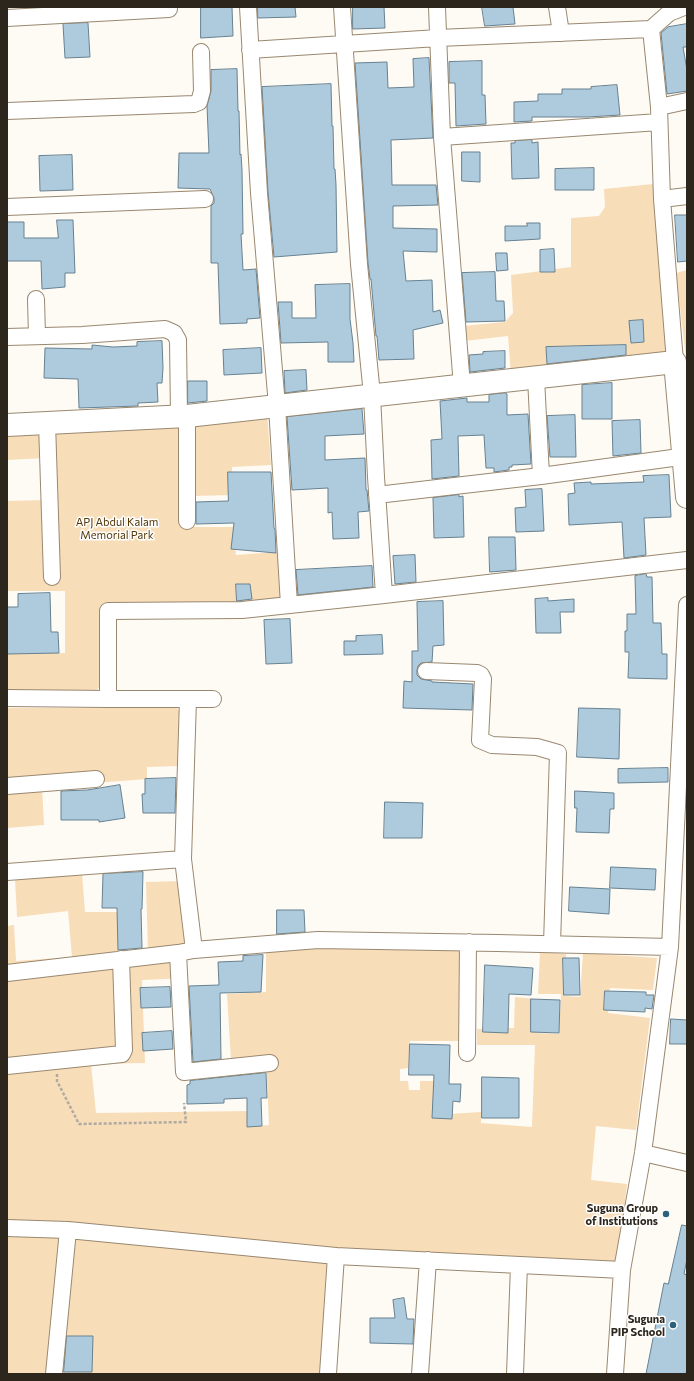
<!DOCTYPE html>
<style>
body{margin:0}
#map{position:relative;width:694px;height:1381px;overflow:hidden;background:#fefaf4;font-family:Commissioner,sans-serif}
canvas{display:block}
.frame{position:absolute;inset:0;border:8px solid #2d261c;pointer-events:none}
</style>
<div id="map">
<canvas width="694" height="1381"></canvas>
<div class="frame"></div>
</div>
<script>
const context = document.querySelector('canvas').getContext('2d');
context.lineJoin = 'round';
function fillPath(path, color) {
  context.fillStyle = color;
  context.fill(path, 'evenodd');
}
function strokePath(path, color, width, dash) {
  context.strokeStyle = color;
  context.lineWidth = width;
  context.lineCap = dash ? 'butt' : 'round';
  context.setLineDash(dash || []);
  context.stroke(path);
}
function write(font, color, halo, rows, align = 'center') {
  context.font = font + ' Commissioner,sans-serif';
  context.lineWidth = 3;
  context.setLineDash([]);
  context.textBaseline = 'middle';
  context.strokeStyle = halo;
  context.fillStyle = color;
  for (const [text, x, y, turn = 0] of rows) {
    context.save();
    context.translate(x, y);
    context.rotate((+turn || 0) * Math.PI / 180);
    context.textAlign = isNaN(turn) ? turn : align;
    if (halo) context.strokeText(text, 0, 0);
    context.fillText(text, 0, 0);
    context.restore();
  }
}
const green = new Path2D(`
 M653,184L669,359L511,375L508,336L464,341L463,326L505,322L513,313L511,275L571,267V218L599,216L605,207L604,189Z
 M687,270V366L676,273Z
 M267,412L271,465L232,467L233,495L192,496L194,527H233L236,555L278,552L282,599L231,604L102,607V684L96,691L7,690V653H65V591H8L7,501L47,500L45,458L7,460V430Z
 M7,708H177L180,712L179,766L147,767V779L42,787L44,825L7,828Z
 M82,873L85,912H119L122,953L148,951L146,882L182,881L188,978L142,980L145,1063L91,1064L96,1113L249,1111V1127L269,1125L266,1059L231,1060L227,994L266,992V952L321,945H465L463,1041H410L409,1068L400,1069V1081H408L409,1090H420V1081H434V1115L481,1112V1123L532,1127L535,1045H477V1029L514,1028L515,997L536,999L537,1033L559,1034L561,994H538L540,952L566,954L565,996L580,997L583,953L657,958L653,990L610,988L608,1013L650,1018L636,1130L596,1126L591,1180L627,1184L618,1264L330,1249L320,1374H7V926L14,925L16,961L72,957L68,911L17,917L15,878Z`);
const building = new Path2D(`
 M201,7H232L233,36L201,38Z
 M258,7H295L296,17L258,18Z
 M353,7H384L385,28L353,29Z
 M482,7H513L515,24L485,26Z
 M88,23L90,57L65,58L63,24Z
 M687,24V47H683L687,70V91L667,94L661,33L668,27Z
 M429,58L433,138L391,140L392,185H436L438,205L393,206V228L437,229V252L403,251L406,281L432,280L433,312L440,310L443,323L413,330L414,359L379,360L377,336H376L371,279H370L368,263L355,63L387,62L388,88L414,87L413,59Z
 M482,61V95H485L486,124L456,126L455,83H449V62Z
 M237,69L238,111H239L240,155L241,154L242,170L243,234H241L243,270L256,269L260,318L247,319V323L220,324L218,263H211V206L214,203V198L210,189L178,188L179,153H209L207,106L211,91V70Z
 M331,84L332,126H333L334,169H335L336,185L337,252L274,257L268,192L262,87Z
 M617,85L620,115L588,117H532V121L514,122V102L538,101V94H562V89H591V87Z
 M532,140V143L538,142L539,178L512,179L511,143H515V141Z
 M462,152H480V182L462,181Z
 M72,155L73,190L40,191L39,156Z
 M594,168V190H555V169Z
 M675,215H687V261L678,262Z
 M57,220H73L75,273H65V287L42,289L41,261H7V222H24V238H58Z
 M527,223H540V239L505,241V226H527Z
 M554,249L555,272H540V250Z
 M496,253H507L508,270L497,271Z
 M495,272L496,301H504L505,321L466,322L462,273Z
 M350,284V319L353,343L354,362H328V342L281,343L278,302H292V318H316L315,285Z
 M643,320L644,342L631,343L629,321Z
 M162,341L163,368L162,383H157L158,402L138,403V406L79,408L78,379L44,378L45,348L92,349V345L113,347L137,346V342Z
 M626,345V355L547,364L546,347Z
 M261,348L262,373L224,375L223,350Z
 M505,351V368L470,372L469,355L483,354V352Z
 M306,370L307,390L285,393L284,371Z
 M188,381H207V401L188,403Z
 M612,383V419H582V385Z
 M505,393L507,394V415L528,414L531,464L512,465V467H509V470L494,472V468H486L484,435L458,436L459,476L432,479L431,440L442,439L440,401L467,398V402H489V395Z
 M362,409L364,434L325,436V460L365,458L366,490H367L369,511L358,512L359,538L333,539L332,512L328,513V488L292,490L287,417Z
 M575,415L576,457H550L547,416Z
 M640,420L641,453L613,456L612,421Z
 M228,472H271L274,528L275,529L276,553L231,549L234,523L196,524V502L228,501Z
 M669,475L671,517L644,518L646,555L624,558L622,522L569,525L568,494L575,493L574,483L591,482V484L644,482L643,476Z
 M542,489L544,531L516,532L515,508L526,507L525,490Z
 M459,495V497L463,496L464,537L434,538L433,498Z
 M489,537H515L516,570L490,572Z
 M415,555L416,582L395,584L393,556Z
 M372,566L373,587L298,595L296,570Z
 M646,574L647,577H652L653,623H661L662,654H667V679L628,678L629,652H625V631H627V614H636L635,576Z
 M236,584H250L252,599L237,601Z
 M50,593L51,632H58L59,653L7,654V607H18V594Z
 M548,598V601L574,599V612H560L561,633H536L535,599Z
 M443,601L444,645L433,646L432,662L421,663L418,666L417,670V675L421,679L432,681V682L473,684L472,710L403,708L404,681L412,682V651H418L417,602Z
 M290,619L292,663L266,664L264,620Z
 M382,635L383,654L344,655V641H356V636Z
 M579,708L620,709L619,759L577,757Z
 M668,768V782L618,783V769Z
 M176,778L175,813H143L142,794H145V779Z
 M120,785L125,818L99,822V820H61V791L87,790Z
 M575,791L614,793V809H610L609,833L576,832L577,808H575Z
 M385,802L423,803L422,838H384Z
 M611,867L656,869L655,890L610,888Z
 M143,872L142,909H141L142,948L118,950L117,908H102L103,874Z
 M570,887L610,889L609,914L569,911Z
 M277,910H304L305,932L277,934Z
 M263,955L261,992L220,993L221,1059L193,1062L189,986L219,985L218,962L243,961V956Z
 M563,958H579L580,995H564Z
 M485,965L533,968L531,995L509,994L508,1033L483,1032Z
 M170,987L171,1007L141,1008L140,988Z
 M605,991L646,992V995H654L652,1009L645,1008V1012L604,1010Z
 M531,999L560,1000L559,1033L531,1032Z
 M671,1019L687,1020V1044H670Z
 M172,1031L173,1049L143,1051L142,1033Z
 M410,1044L450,1045L449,1084H461L460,1102L453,1101L452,1119L432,1118L434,1075H409Z
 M266,1073L267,1098H261L262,1126L247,1127V1098L224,1099V1103L187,1104V1085L190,1084V1081Z
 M482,1077L519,1078V1118H482Z
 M682,1225L687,1226V1259L684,1274L687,1275V1367L686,1374H646L664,1283L668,1284Z
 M404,1298L407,1319H414L413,1344L370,1343V1318H395L393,1300Z
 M67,1336H93L92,1372H64Z`);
const path = new Path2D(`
 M57,1074V1081L79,1124L186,1122L184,1103`);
const street = new Path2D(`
 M248,7L259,193L277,406L289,605
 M342,7L359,264L372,395L376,477L384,595
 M437,7L442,137L462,386
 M557,7L561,33
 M7,18L169,9
 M250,50L438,38L651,29
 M659,107L651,29L669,13L684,7
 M7,111L194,104L199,102L202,91L201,52
 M442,137L659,122
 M662,199L687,196
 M7,207L205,199
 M36,299L37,336
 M7,337L82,335L165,329L174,333L178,340L179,417
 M675,362L662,199L659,107L687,101
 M536,378L541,476L687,456
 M187,416V521
 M47,423L52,577
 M377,495L541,476
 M426,671L477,673L481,675L483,679L480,740L492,745L537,747L558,753L552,944
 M7,698L108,699
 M213,699H108V611L242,610L384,595L687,560
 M7,786L96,779
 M183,859L188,699
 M7,872L183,859L194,950
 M178,953L184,1072L270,1063
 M7,973L178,953L194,950L318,940L497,943L670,947
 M467,1053L468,943L469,942
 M7,1066L122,1054L124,1050L121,959
 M643,1153L687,1163
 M7,1228L68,1230L336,1256
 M54,1374L68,1230
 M328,1374L336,1256L622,1270L643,1153L670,947L687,605
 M420,1374L428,1260
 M515,1374L519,1265
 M615,1374L622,1270`);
const secondary = new Path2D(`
 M7,425L187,416L675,362L687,497`);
const markers = [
 [666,1214,4,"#2c617c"],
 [673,1325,4,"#2c617c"]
];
const parkNames = [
 ["APJ Abdul Kalam",117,522],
 ["Memorial Park",117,535]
];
const poiNames = [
 ["Suguna Group",658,1208],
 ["of Institutions",658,1221],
 ["Suguna",665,1319],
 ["PIP School",665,1332]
];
fillPath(green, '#f8ddb9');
fillPath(building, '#aecbdd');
strokePath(building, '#668191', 1);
strokePath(street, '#998870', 18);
strokePath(secondary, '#998870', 24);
strokePath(path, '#afaaa2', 2.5, [3, 2]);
strokePath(street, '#fff', 16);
strokePath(secondary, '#fff', 22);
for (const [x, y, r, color] of markers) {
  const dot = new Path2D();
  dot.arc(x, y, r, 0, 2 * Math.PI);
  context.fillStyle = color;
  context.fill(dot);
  strokePath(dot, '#fff', 1.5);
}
write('11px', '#523707', '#fff', parkNames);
write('bold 11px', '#2d261c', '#fff', poiNames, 'right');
</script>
